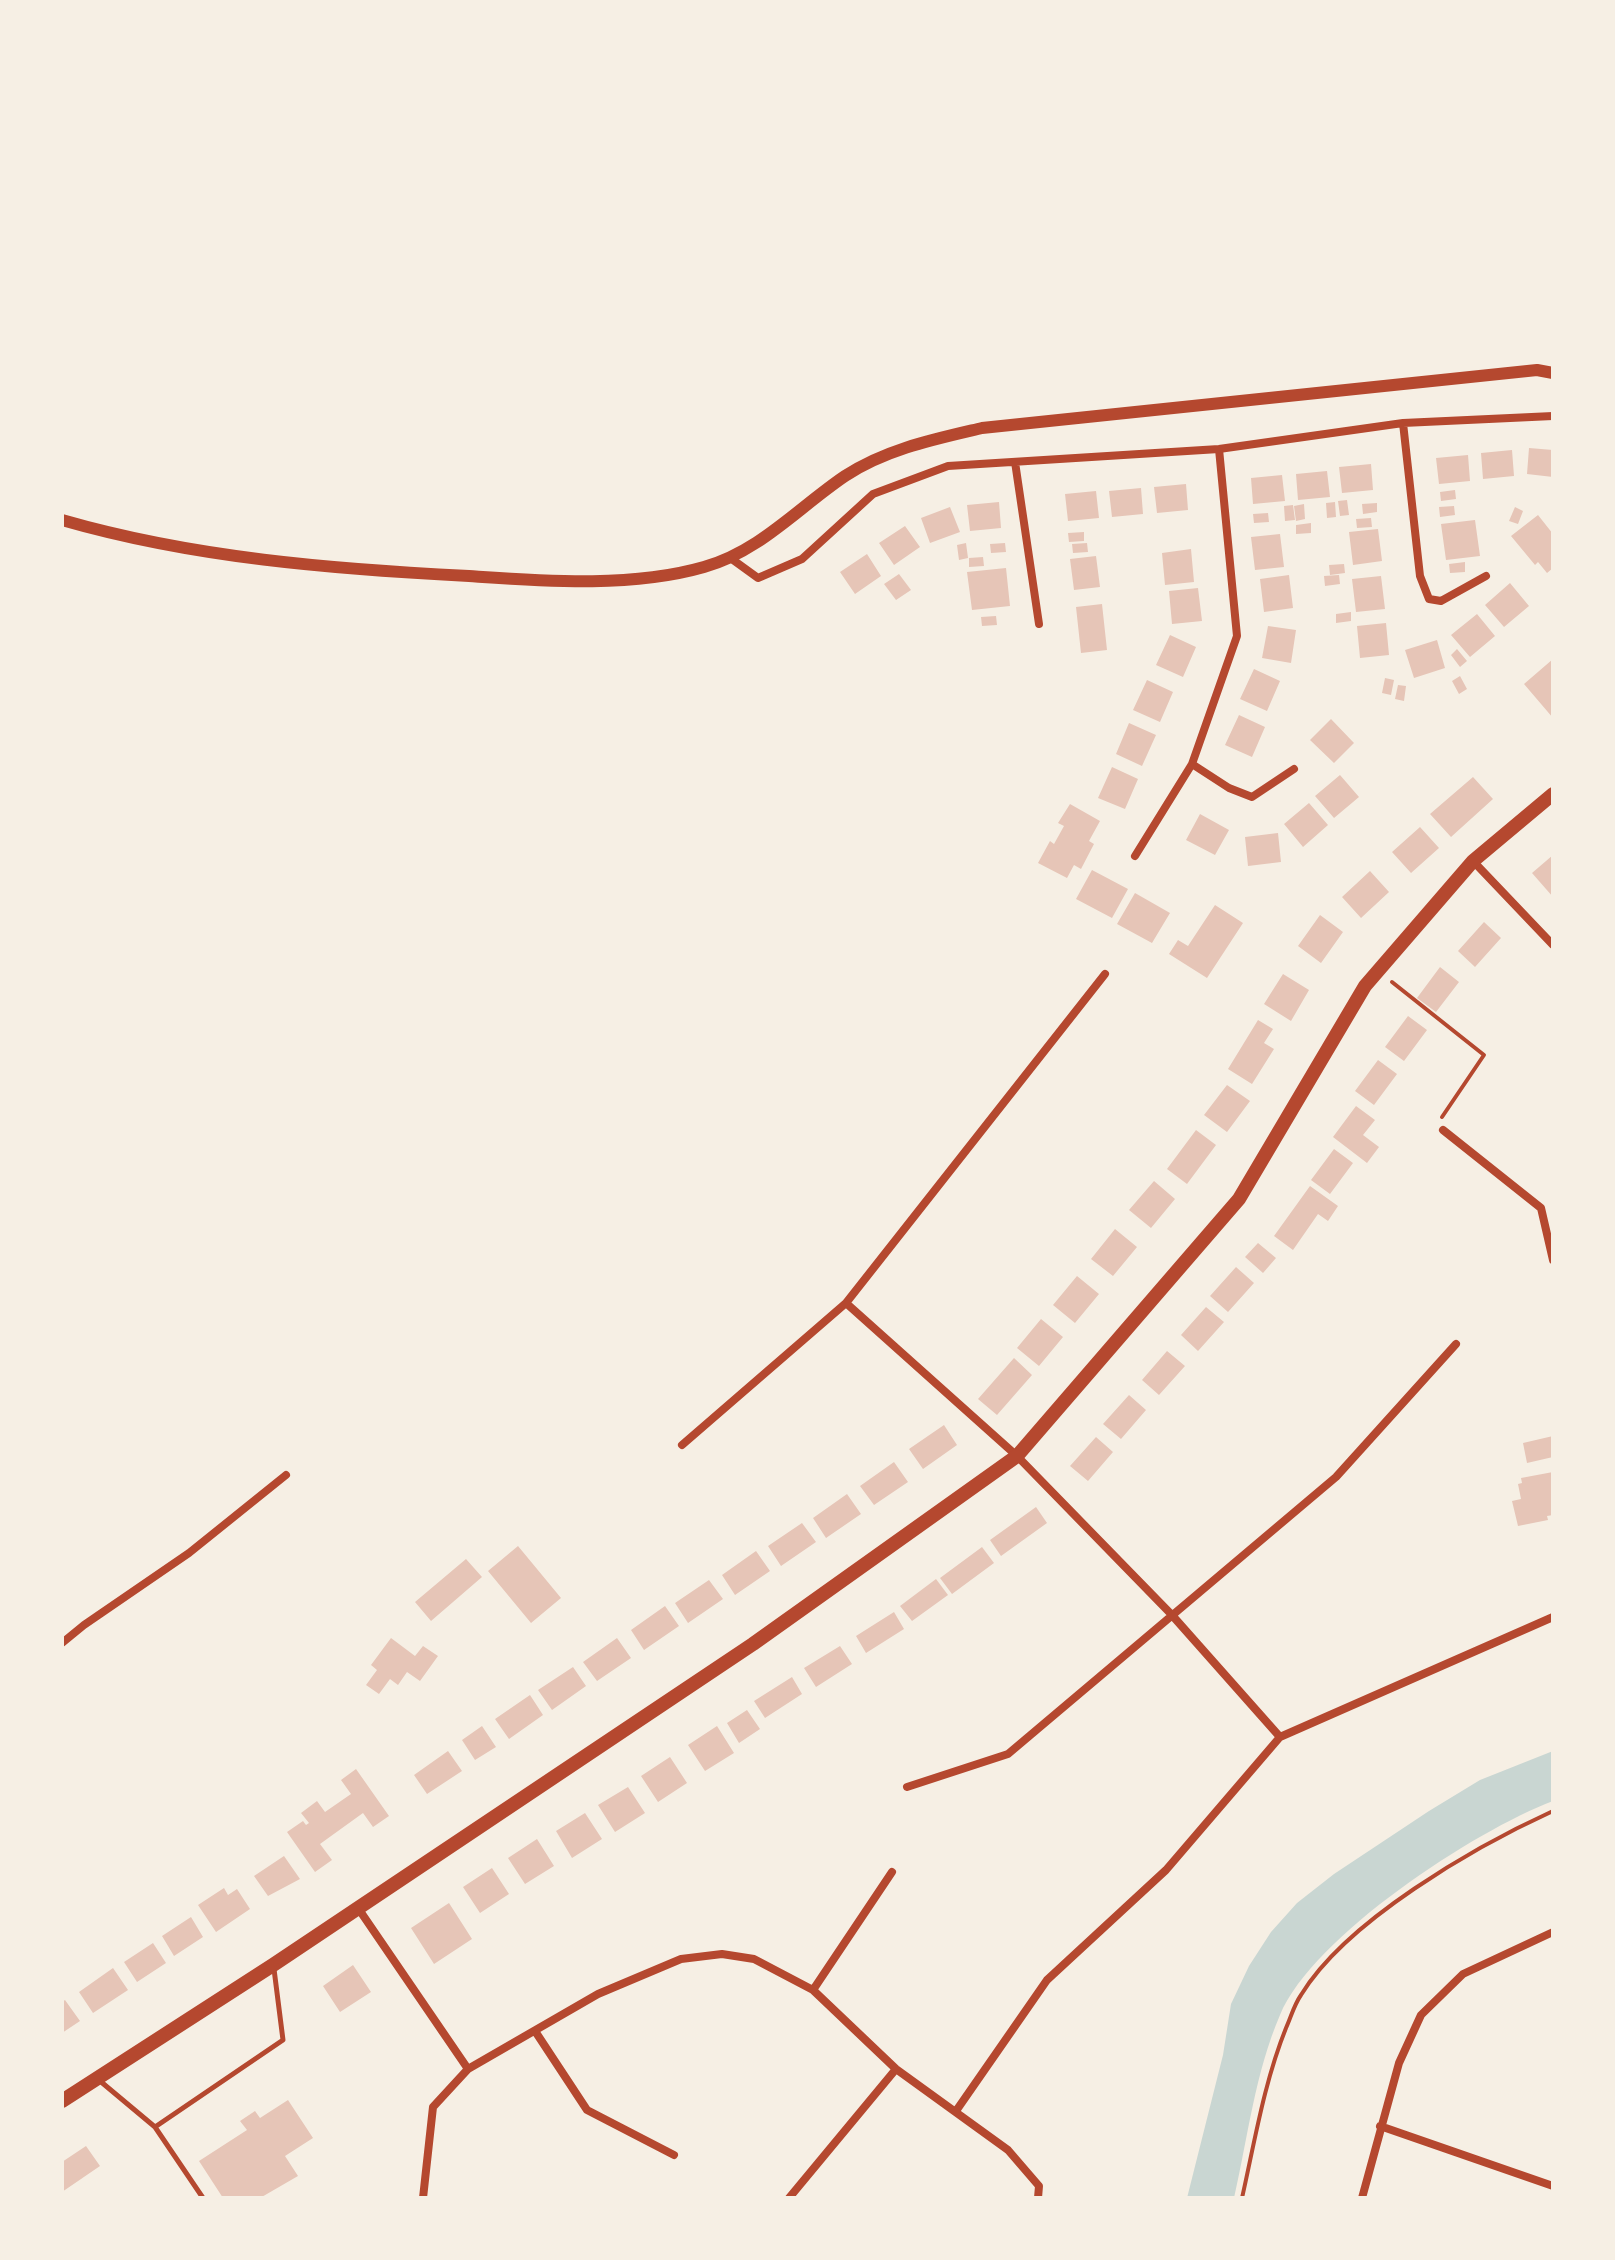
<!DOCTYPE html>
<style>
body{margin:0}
#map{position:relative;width:1615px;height:2260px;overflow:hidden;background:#f6efe4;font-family:Spectral,serif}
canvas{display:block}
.frame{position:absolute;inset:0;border:64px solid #f6efe4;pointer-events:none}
</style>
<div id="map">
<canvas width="1615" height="2260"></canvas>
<div class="frame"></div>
</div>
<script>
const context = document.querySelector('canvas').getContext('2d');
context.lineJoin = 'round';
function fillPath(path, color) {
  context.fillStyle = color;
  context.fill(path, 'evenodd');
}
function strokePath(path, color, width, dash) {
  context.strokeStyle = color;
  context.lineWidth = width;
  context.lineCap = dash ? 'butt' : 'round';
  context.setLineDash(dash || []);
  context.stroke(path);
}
const water = new Path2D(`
 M1553,1751V1801C1474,1831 1313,1936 1280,2015C1255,2073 1248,2137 1234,2198H1187L1223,2055L1231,2004L1249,1966L1271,1932L1297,1903L1334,1874L1429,1811L1480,1780Z`);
const building = new Path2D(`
 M1529,448L1553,450V477L1527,474Z
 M1512,450L1514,476L1483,479L1481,453Z
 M1468,455L1470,481L1439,484L1436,458Z
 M1371,464L1373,490L1342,493L1339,467Z
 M1327,471L1330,497L1298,500L1296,474Z
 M1282,475L1285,501L1253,504L1251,478Z
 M1186,484L1188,510L1157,513L1154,487Z
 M1141,488L1143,514L1112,517L1109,491Z
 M1455,490L1456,499L1441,501L1440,492Z
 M1096,491L1099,518L1068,521L1065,494Z
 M1347,500L1349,515L1340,516L1338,501Z
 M999,502L1001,528L970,531L967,505Z
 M1335,502L1336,517L1327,518L1326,503Z
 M1377,503V512L1363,514L1362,504Z
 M1304,504L1305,519L1296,521L1294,506Z
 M1293,505L1295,520L1285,521L1284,506Z
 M1454,506L1455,515L1440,517L1439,507Z
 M950,507L960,532L930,543L921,518Z
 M1515,507L1523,511L1518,524L1509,521Z
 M1268,513L1269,522L1254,523L1253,514Z
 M1538,515L1553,534V568L1547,573L1538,562L1535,565L1511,536Z
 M1371,518L1372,527L1357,528L1356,519Z
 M1475,520L1480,556L1446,560L1441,524Z
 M1311,523V533L1296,534V525Z
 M905,526L920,547L894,565L879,543Z
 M1378,529L1382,561L1353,565L1349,532Z
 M1084,532V541L1069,542L1068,533Z
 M1280,534L1284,567L1255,570L1251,537Z
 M966,543L968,558L959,560L957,545Z
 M1005,543L1006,552L991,553L990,544Z
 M1087,543L1088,552L1073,553L1072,544Z
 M1191,549L1194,582L1165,585L1162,553Z
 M867,554L881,576L855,594L840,572Z
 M1096,556L1100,587L1074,590L1070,559Z
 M983,557L984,566L969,567V558Z
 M1465,562V572L1450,573L1449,564Z
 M1344,564L1345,573L1330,575L1329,565Z
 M1006,568L1010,606L972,610L967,572Z
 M899,574L911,590L896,600L884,584Z
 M1289,575L1293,608L1264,612L1260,579Z
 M1339,575L1340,584L1325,586L1324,576Z
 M1381,576L1385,609L1356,612L1352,579Z
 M1510,583L1529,606L1504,627L1485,605Z
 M1198,588L1202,621L1172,624L1169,591Z
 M1102,604L1107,650L1081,653L1076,607Z
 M1351,612V621L1336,623V614Z
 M1477,614L1495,636L1470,657L1451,635Z
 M996,616L997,625L982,626L981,617Z
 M1386,623L1389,655L1360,658L1357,626Z
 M1268,626L1296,630L1291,663L1262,658Z
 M1170,635L1196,647L1183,677L1156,665Z
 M1437,640L1445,668L1414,678L1405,650Z
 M1457,649L1467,661L1460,667L1451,655Z
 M1553,659V718L1524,684Z
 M1254,669L1280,681L1267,711L1240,699Z
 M1460,676L1467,689L1459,694L1452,681Z
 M1385,678L1394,680L1391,695L1382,693Z
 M1147,680L1173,692L1160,722L1133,710Z
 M1398,685L1406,686L1404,701L1395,699Z
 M1239,715L1265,727L1252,757L1225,745Z
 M1331,719L1354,743L1334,763L1310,740Z
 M1129,723L1156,735L1142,766L1116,754Z
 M1112,767L1138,779L1125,809L1098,798Z
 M1340,775L1359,797L1334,818L1315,796Z
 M1473,777L1493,799L1451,837L1430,814Z
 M1309,803L1328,825L1303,847L1284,824Z
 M1070,804L1100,821L1089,841L1094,844L1081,869L1074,865L1067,878L1038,863L1050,841L1054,844L1064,826L1058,823Z
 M1200,814L1229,830L1215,855L1186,840Z
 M1420,827L1439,848L1411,873L1392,852Z
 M1278,833L1281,862L1248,866L1245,837Z
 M1553,855V897L1532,873Z
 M1092,870L1128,889L1112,918L1076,899Z
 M1370,871L1389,892L1361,918L1342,897Z
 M1135,893L1170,913L1152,943L1117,924Z
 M1215,905L1243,923L1207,978L1169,954L1178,940L1188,946Z
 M1320,915L1343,932L1321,963L1298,946Z
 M1484,922L1501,938L1475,967L1458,951Z
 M1440,967L1459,982L1436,1012L1417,998Z
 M1283,974L1309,990L1291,1021L1264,1004Z
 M1408,1016L1427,1030L1404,1061L1385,1047Z
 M1258,1020L1273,1029L1264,1043L1274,1049L1252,1084L1228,1069Z
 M1378,1060L1397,1074L1374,1105L1355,1091Z
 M1227,1085L1250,1101L1227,1132L1204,1115Z
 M1356,1106L1375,1120L1363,1135L1379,1147L1367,1163L1333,1137Z
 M1196,1130L1216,1145L1187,1184L1167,1169Z
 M1334,1149L1353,1163L1330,1194L1311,1180Z
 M1154,1181L1175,1199L1151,1228L1129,1210Z
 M1310,1186L1338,1206L1328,1221L1318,1214L1293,1250L1274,1236Z
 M1115,1229L1137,1247L1113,1276L1091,1259Z
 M1258,1243L1276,1258L1263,1273L1245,1257Z
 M1236,1267L1254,1283L1228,1312L1210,1296Z
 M1077,1276L1099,1294L1075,1323L1053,1305Z
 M1206,1307L1224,1322L1198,1351L1181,1335Z
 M1041,1319L1063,1337L1039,1366L1017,1348Z
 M1167,1351L1185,1366L1159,1395L1142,1380Z
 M1014,1358L1032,1375L997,1415L978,1399Z
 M1129,1395L1146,1410L1121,1439L1103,1424Z
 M944,1425L957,1445L923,1469L909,1449Z
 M1553,1436V1457L1527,1463L1523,1443Z
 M1096,1437L1113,1452L1088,1481L1070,1466Z
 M894,1462L908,1482L874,1505L860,1486Z
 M1553,1472V1515L1547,1516L1548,1520L1518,1526L1512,1501L1521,1499L1518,1484L1522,1483L1521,1478Z
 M847,1494L861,1514L826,1538L813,1518Z
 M1036,1507L1047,1523L1001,1556L990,1540Z
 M802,1523L816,1542L781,1566L768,1546Z
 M518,1546L561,1598L531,1623L488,1571Z
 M982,1547L994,1563L952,1594L940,1578Z
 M756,1551L770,1571L735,1595L722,1575Z
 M466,1559L482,1577L431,1621L415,1602Z
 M936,1579L948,1595L912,1621L900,1606Z
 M709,1580L723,1599L688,1623L675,1603Z
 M665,1606L679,1626L644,1650L631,1630Z
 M894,1612L904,1629L866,1653L856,1636Z
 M391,1638L415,1656L423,1646L438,1656L420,1681L407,1672L398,1685L390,1679L379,1694L366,1685L377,1670L371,1665Z
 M617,1638L631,1658L597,1681L583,1662Z
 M840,1646L852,1664L816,1687L804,1668Z
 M573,1667L586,1686L552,1710L538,1690Z
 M792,1677L802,1694L765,1718L754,1701Z
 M530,1695L543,1715L509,1739L495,1719Z
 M747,1710L760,1729L739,1743L727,1723Z
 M482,1726L496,1747L475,1760L462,1740Z
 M717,1726L734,1753L705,1771L688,1745Z
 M448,1751L462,1771L427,1794L414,1775Z
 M670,1757L687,1783L658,1802L641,1776Z
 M356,1769L389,1816L373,1827L363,1813L320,1844L332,1860L315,1872L287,1832L303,1821L306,1825L309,1823L301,1813L317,1801L325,1812L351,1794L341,1780Z
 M628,1787L645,1813L615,1832L598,1805Z
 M585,1813L602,1839L572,1858L556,1831Z
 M537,1839L554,1866L525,1884L508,1858Z
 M284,1856L300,1879L268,1896L254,1876Z
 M492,1868L509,1894L480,1913L463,1887Z
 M224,1888L228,1895L237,1889L250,1909L216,1932L198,1905Z
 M449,1903L472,1939L434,1964L411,1928Z
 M191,1917L203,1937L174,1956L162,1936Z
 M153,1943L166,1963L137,1982L124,1962Z
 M353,1965L371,1992L340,2012L323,1986Z
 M113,1968L128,1990L93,2013L79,1992Z
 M65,2000L80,2021L62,2033V2002Z
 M288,2100L313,2138L285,2156L298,2176L260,2198H223L199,2161L247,2130L240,2121L255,2111L260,2118Z
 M86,2146L100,2166L62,2192V2162Z`);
const path = new Path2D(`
 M1392,982L1484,1055L1442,1117
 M1242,2198C1255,2140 1264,2083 1286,2028C1291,2017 1294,2005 1301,1995C1346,1921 1474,1847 1553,1811`);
const service = new Path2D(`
 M100,2081L155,2127L283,2040L274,1969
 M155,2127L203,2198`);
const minor = new Path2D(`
 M1403,423L1420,576L1429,599L1441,601L1486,576
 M1015,462L1039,624
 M729,557L758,578L802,559L873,494L948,466L1219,449L1403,423L1553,416
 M1192,764L1229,788L1252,797L1294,769
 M1135,856L1192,764L1237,636L1219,449
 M1473,861L1553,945
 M1443,1130L1541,1208L1553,1260
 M846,1303L1017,1456L1171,1614L1280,1737L1553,1617
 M682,1445L846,1303L1105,974
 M62,1643L84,1625L189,1553L286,1475
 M907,1787L1008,1754L1336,1477L1456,1344
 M358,1908L468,2069
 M813,1990L892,1872
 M535,2031L587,2110L674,2155
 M956,2111L1047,1980L1166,1870L1280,1737
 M1380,2126L1553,2186
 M423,2198L433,2107L468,2069L598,1994L681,1959L722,1954L754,1959L813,1990L896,2069L1008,2150L1039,2186L1038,2198
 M789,2198L896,2069
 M1362,2198L1399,2063L1421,2015L1463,1974L1553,1932`);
const tertiary = new Path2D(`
 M62,520C194,558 332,569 469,576C544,581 631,588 704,567C759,552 799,507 845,476C886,449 935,439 982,428L1537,370L1553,373`);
const primary = new Path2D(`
 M62,2101L273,1965L753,1644L1017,1456L1239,1199L1365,986L1473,861L1553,794`);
fillPath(water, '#c9d6d2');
fillPath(building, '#e6c5b7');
strokePath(path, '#b5482f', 4);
strokePath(service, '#b5482f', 5);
strokePath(minor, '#b5482f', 8);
strokePath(tertiary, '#b5482f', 12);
strokePath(primary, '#b5482f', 14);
</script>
